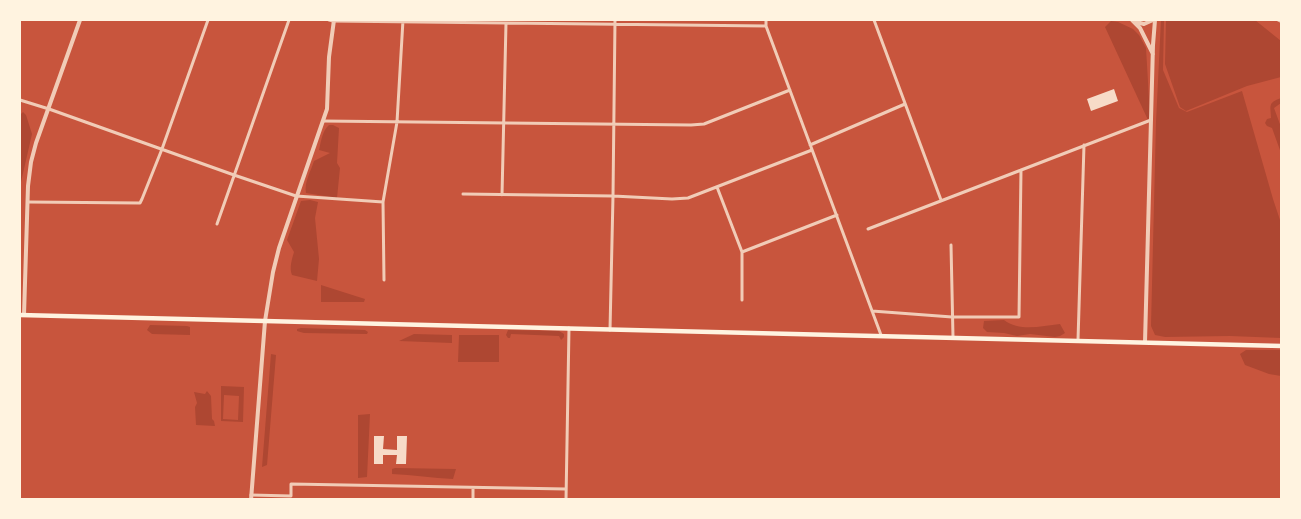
<!DOCTYPE html>
<style>
body{margin:0}
#map{position:relative;width:1301px;height:519px;overflow:hidden;background:#c8553d;font-family:"DejaVu Sans",sans-serif}
canvas{display:block}
.frame{position:absolute;inset:0;border:21px solid #fff3e0;pointer-events:none}
</style>
<div id="map">
<canvas width="1301" height="519"></canvas>
<div class="frame"></div>
</div>
<script>
const context = document.querySelector('canvas').getContext('2d');
context.lineJoin = 'round';
function fillPath(path, color) {
  context.fillStyle = color;
  context.fill(path, 'evenodd');
}
function strokePath(path, color, width, dash) {
  context.strokeStyle = color;
  context.lineWidth = width;
  context.lineCap = dash ? 'butt' : 'round';
  context.setLineDash(dash || []);
  context.stroke(path);
}
const green = new Path2D(`
 M1161,20H1164L1163,70L1179,108L1187,112L1242,91L1273,199L1281,223V338L1230,336L1165,337L1155,335L1151,326L1156,122Z
 M1166,20H1255L1281,41V77L1247,86L1186,111L1180,107L1165,64Z
 M1111,21L1118,22L1133,29L1139,35L1146,48L1150,116L1148,120L1105,27Z
 M1281,98V103L1274,108L1281,127V153L1272,128L1267,126L1265,123L1267,119L1271,118C1271,106 1267,103 1281,98Z
 M23,112L26,115L32,134L21,182V195L20,196V115Z
 M329,125H333L339,128L337,163L340,168L337,198L306,193C304,182 311,171 314,161L330,153L319,150C321,142 322,131 329,125Z
 M310,200L318,202L315,218L319,259L317,281L292,275C289,268 292,259 294,252L287,240L301,201Z
 M321,285L365,299L364,302H321Z
 M1004,320C1020,332 1041,326 1060,324L1065,333L1060,336L1055,337L1030,334L1017,336L1004,333L987,332L983,328L984,321Z
 M150,325L187,326L190,327V335L152,334L147,330Z
 M301,328L365,330L368,332L367,334L304,333L297,331V329Z
 M508,330L559,331L564,334V337L561,340L559,336L511,334L510,338H508L506,335Z
 M414,334L452,335V343L399,341Z
 M459,335H499V362H458Z
 M1246,350H1281V376L1269,374L1245,365L1240,354Z
 M271,354L276,355L267,465L262,467Z
 M221,386L244,387L243,422L221,421ZM224,395L239,396L238,420L223,419Z
 M207,391L211,396L212,419L214,421L215,426L196,425L195,407L197,403L194,392L205,394Z
 M370,414L367,477L358,478V415Z
 M395,468L456,469L453,479C433,478 413,475 392,474V469Z`);
const building = new Path2D(`
 M1114,89L1118,101L1091,111L1087,99Z
 M374,436H384L383,449L397,450V436H407L406,464H396L397,455H383V464H374Z`);
const minor = new Path2D(`
 M329,20L333,21L766,26
 M766,20V26L881,335
 M874,20L941,200
 M1278,20L1282,22
 M20,100L49,109L234,175L296,196L383,202
 M323,121L691,125L704,124L790,90
 M810,145L905,104
 M717,187L742,252V300
 M463,194L613,196L672,199L688,198L812,150
 M502,195L506,23
 M28,202L140,203L142,199L162,149L208,20
 M217,224L289,20
 M868,229L1151,120
 M951,245L953,337
 M742,252L837,215
 M384,280L383,202L397,122L403,20
 M872,311L952,317H1019L1021,170
 M610,330L613,196L615,20
 M1078,340L1084,145
 M473,488V500
 M251,495L291,496V484L566,489
 M566,500L569,328`);
const tertiary = new Path2D(`
 M1132,20L1140,28L1153,54
 M1136,22L1144,24L1153,20
 M24,315L28,186L31,162L36,143L80,20
 M1145,342L1153,45L1155,20
 M251,500L265,321L273,272L279,248L327,109L329,57L334,20`);
const primary = new Path2D(`
 M20,315L1282,346`);
fillPath(green, '#ae4732');
fillPath(building, '#f7dbc8');
strokePath(minor, '#f1ccb7', 3);
strokePath(tertiary, '#f1ccb7', 4);
strokePath(primary, '#fff3e0', 4.5);
</script>
